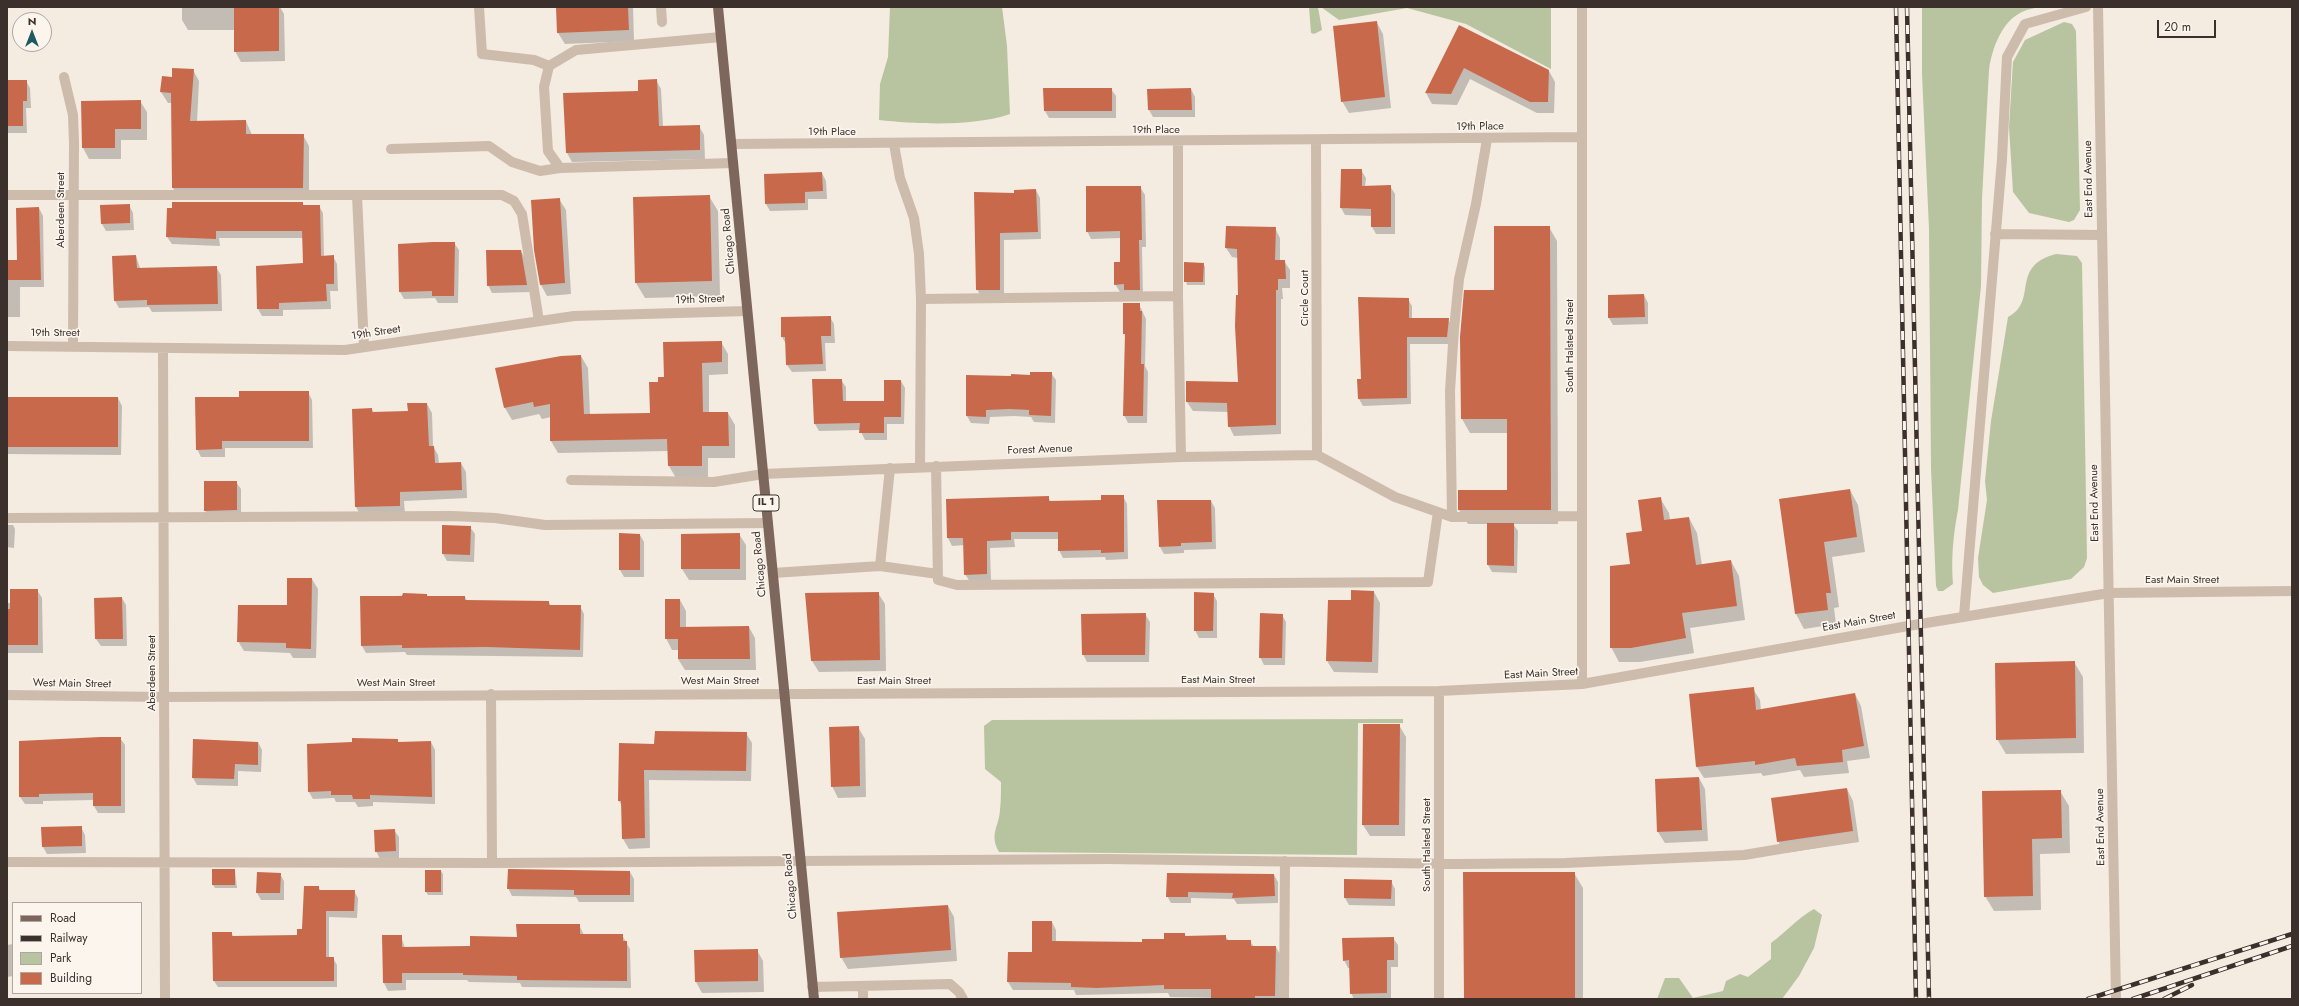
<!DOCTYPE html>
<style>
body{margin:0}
#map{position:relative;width:2299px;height:1006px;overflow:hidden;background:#f4ebe1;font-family:Jost,sans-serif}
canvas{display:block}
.frame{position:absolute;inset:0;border:8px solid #3b302b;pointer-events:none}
.legend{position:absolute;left:12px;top:902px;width:130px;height:92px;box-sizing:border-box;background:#fbf5ee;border:1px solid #aea6a0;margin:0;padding:5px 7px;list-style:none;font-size:12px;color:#3b302b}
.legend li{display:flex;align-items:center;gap:8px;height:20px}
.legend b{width:20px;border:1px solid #aea6a0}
.north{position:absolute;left:12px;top:12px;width:40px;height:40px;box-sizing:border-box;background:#fbf5ee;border:1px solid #aea6a0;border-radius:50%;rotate:0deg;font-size:11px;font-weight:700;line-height:16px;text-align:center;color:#3b302b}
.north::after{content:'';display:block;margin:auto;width:14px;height:18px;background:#1f5a5e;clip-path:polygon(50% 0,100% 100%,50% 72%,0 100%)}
.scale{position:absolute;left:2157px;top:20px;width:59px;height:18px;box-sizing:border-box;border:2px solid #3b302b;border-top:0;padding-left:5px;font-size:12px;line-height:14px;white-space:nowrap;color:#3b302b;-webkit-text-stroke:3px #fbf5ee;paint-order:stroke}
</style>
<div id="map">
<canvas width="2299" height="1006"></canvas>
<div class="frame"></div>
<ul class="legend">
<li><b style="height:5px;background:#7d675c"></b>Road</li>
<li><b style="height:5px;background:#3b302b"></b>Railway</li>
<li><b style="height:11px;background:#b8c4a0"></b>Park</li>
<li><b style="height:11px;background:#c8694b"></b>Building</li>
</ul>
<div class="north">N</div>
<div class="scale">20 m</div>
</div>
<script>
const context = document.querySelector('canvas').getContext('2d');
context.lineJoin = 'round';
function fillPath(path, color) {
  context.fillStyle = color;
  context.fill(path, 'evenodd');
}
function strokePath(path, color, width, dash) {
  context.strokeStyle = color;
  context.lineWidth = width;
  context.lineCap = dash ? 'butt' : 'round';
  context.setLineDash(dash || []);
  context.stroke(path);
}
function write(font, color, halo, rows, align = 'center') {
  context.font = font + ' Jost,sans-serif';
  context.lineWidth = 3.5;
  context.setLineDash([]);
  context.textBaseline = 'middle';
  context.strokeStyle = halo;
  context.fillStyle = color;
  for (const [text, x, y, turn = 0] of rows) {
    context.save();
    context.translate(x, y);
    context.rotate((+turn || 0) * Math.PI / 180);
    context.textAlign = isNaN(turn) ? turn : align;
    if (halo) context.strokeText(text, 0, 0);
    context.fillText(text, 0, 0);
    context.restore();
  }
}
const green = new Path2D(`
 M890,7H1002L1007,46L1010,114C973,127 917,124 879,120L880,84L888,57Z
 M1309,7H1318L1322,30L1314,34L1311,33Z
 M1321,7H1551V69L1466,24L1407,8L1339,20Z
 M1922,7H2041C2035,8 2028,9 2022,12C2002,21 1992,48 1989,70L1982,198L1981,286L1958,510C1953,536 1951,559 1953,584L1943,591H1938L1936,586L1931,468L1929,229L1922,74Z
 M2064,22L2072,24L2076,31L2080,210L2074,220L2069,222L2029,213L2013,192L2009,127L2013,62L2025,40Z
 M2056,254L2077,256L2082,263L2087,558L2084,567L2071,579L1993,593L1983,585L1979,577L1978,558L1987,500L1985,481L1991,421L2008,317C2039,301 2009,266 2056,254Z
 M1403,719V723H1358L1357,855L999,852C989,834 999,827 1000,810C1001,801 1001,792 1001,782L985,769L984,726L992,720Z
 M1814,909L1822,915L1814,948L1799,976L1782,999H1657L1665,978H1679L1693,998L1723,991L1726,981L1740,974L1748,977L1771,959V943C1786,932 1798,918 1814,909Z`);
const shadow = new Path2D(`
 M182,7H280L284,14L285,61L241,62L235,51V30H188L182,20Z
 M557,7H633L634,41L565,44L558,33Z
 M1377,23L1383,34L1391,108L1349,113L1342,101Z
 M1460,26L1549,71L1555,82L1554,113H1537L1470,79L1457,105L1432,104L1426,93Z
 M193,70L199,81L197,122L246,121L252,135H303L309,146V199H179L173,188L172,103H168L161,92L173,78Z
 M656,80L661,89L663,127L699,126L704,135L705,159L572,162L567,153L639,92Z
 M7,81H26L30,88L31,108H26L27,133H7Z
 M1111,89L1116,96V118H1049L1045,111Z
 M1191,89L1195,97V117H1153L1149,110Z
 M140,101L147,112V140H121V159H89L83,148Z
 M1361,170L1366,178L1365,186H1390L1395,194V234H1376L1372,227V216L1345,215L1341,208Z
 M822,173L826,181L827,199H808V210L770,211L766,204Z
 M1140,187L1145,195L1146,247H1142L1143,297L1120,292L1115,284L1121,263V238L1091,239L1087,231Z
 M1036,190L1040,198L1041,239L1004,240V297H981L977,289L1015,194Z
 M709,196L718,211L720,296L645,298L636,283Z
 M559,199L566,210L571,294L547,296L541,285Z
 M302,202L304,206H319L323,213L324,257L333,256L337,264L338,291H330L331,309L283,310V316H262L258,309L257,267L304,264V238H219L220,246L172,244L167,237Z
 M129,205L133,213L134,230L106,231L102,224Z
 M39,208L43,216L44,287H20V317H7V261H18Z
 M1227,227L1275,228L1280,238V261H1284L1290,270V288H1282L1283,299H1281V434L1234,436L1229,426V412L1193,411L1187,402L1239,384L1238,258L1232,257L1226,248Z
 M1549,227L1557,241L1558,524H1513L1518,531L1517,573L1492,572L1488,565V524H1468L1459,510V491H1508V433H1470L1462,419L1461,337Z
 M454,243L459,250L458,303H438L435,298L404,299L400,292Z
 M521,251L525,258L530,292L492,293L488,285Z
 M136,256L140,268L216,267L221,275L222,311L152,312L149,307L119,308L115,301Z
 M1203,264L1205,267V285H1187L1186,281Z
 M1644,295L1648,303V324L1613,325L1609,318Z
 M1408,299L1412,306V319H1448L1452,326L1450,344H1410L1411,404L1363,406L1359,399L1358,380H1362Z
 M1139,304L1146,319L1145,366L1148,372L1147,423H1128L1124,415L1126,338L1124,333Z
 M830,317L834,324L835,343H825L826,371L792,372L787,365L786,344L782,337V318Z
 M721,342L728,354V374L709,375V413H728L735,425V458H708V478H676L669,466L668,451L558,453L551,441V417L542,419L539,414L512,420L505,408L497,369L581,356L588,368L590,415L651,414L659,383Z
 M1051,373L1056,380L1055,423L1034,422L1031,417L1014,416L990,417L989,424L971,423L967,416V376H1031Z
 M841,380L846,387V402H885L901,381L905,388L904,424H887V440H865L860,430L819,431L815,424Z
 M308,392L312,400L313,448H225V457H201L197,449L240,398Z
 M7,398H118L122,406L121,455L7,454Z
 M427,404L432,413L433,446L438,455L439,464L461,463L466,472L467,498L404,501L405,515L361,516L356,507L353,409H372L374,413L409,412Z
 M236,482L241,489V518H209L205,510Z
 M1850,490L1858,505L1865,552L1832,557L1839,607L1834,608L1836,624L1804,629L1796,614L1780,499Z
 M1123,496L1127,504L1128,559L1106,560L1105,557L1063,558L1059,550V539H1014L1015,547L990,548L991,581L970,582L965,574V545L952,546L948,538L947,500L1048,497L1051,502L1102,501Z
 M1660,498L1669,513L1670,520L1689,518L1697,533L1702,565L1731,561L1739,576L1745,620L1690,628L1694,653L1640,662H1619L1611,647L1632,565L1644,532Z
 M1211,501L1215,508L1216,549L1184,550V553L1164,554L1160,547Z
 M7,525H13L15,529L14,548L7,547Z
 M470,527L475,534L474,562L447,561L443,554Z
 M739,534L746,545V580H689L682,569V535Z
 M640,535L644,542V577H624L620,570Z
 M312,579L318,589L316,658H293L290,653L244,651L238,641L288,606Z
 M37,590L42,598L43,653H7V603H11Z
 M1374,592L1380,603L1378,673L1334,672L1327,661L1329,601H1352Z
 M878,593L885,604L886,671L819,672L812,661Z
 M1213,594L1217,601V638H1199L1195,630Z
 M427,595L428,597H465L467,601L549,602L551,606H580L584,614L583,657L407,655L405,652L366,653L362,646L361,597Z
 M122,598L126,605L127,646H101L96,639L95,599Z
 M680,600L686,611V628L749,627L755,638L756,670H685L678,659V650H672L666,638Z
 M1145,614L1150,622L1149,662H1087L1083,654Z
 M1282,615L1286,622L1285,665H1264L1260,657Z
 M2074,662L2083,677L2084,753L2006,754L1997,739Z
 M1753,689L1760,700L1761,711L1855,694L1861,706L1870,758L1847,761L1849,773L1804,777L1800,770L1763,776L1761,773L1704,778L1697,767L1690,695Z
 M1364,725H1399L1406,737L1405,836H1370L1363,825Z
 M858,727L865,739L866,797L838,798L832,786Z
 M746,733L752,743L751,781L649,780L650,848L629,849L623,839L622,806L619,801L655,745Z
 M120,738L125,745V813H98L94,806V800L43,801V804H25L20,797Z
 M397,740L399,743L431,742L435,750V804L373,802V806L358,807L355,802H336L334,798L313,799L309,792Z
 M258,742L262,750L261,772L238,771V786L197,785L193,778Z
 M1699,778L1705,789L1708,841L1665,843L1658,832Z
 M1847,789L1853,801L1859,842L1785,853L1778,841Z
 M2060,791L2069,806L2070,853L2040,854L2041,910L1994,911L1985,896Z
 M81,827L85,835L86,853L47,854L43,847Z
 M394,830L399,837V858L380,859L376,851Z
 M235,870L237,888H215L213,885Z
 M441,871L443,874V895H428L426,892Z
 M630,872L634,879V902H579L576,897L512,896L508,888Z
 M1574,873L1583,888V999H1465Z
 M280,874L284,881V900H261L257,893Z
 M1168,874L1274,875L1278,882V903L1237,904L1234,899L1191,898V903H1171L1167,896Z
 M1391,881L1395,889V906L1349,905L1345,898Z
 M318,887L321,891H354L358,898L357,918L329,917V958H333L337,965V987H218L214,981L231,933L234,937L298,936L303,930Z
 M948,906L954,917L957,961L848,969L841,957Z
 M1052,922L1056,930V942L1143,943L1165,940L1184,934L1186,936H1225L1229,941H1250L1254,947H1276L1281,956L1279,999L1170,997L1168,993L1076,995L1074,990H1013L1008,982L1032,953Z
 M579,925L584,935H622L630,949L631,988L522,987L520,983L469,982L467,980H406V990L388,991L384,983L383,936H401L405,948L471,946Z
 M1393,938L1398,945V967H1391V999H1354L1351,993V968H1348L1344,960Z
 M13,944V976L7,977V945Z
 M757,950L763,961L764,992L702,993L696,982Z`);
const building = new Path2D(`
 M234,7H279V51L234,52Z
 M556,7H628L629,30L557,33Z
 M1377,21L1385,97L1341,102L1333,26Z
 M1459,25L1549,70L1548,102H1530L1464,68L1451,94L1425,93Z
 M172,68L194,69L190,121L246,120V134H304L303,188H172L171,93L160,92L162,76L172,77Z
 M657,79L659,126L700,125V150L566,153L563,93L638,91V80Z
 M7,80H27V101H23V126H7Z
 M1043,88H1112V111H1044Z
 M1191,88L1192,110H1148L1147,89Z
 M141,100V129H115V148H82L81,101Z
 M1341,169H1362V186L1391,185V227H1371V209L1340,208Z
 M822,172L823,191L805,192V203L765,204L764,174Z
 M1086,186H1141L1142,240H1139L1140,290H1124V284L1114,285V262H1120V231L1086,232Z
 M1036,189L1038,232L1000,233V290H976L974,192L1014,193V190Z
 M710,195L712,281L635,283L633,197Z
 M560,198L565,283L540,285L534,250L531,200Z
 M172,202H303V205H320L321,256L334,255V284H326L327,301L279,303V309H257L256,266L303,263L302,231H216V239L166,237L167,208H172Z
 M130,204V223L101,224L100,205Z
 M39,207L41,280H7V260H17L16,208Z
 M1226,226L1276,227L1275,260H1285L1286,279H1278V290H1276V425L1228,427L1227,403L1186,402V381L1238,382L1235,326L1236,295H1238L1237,249L1225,248Z
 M1494,226H1550L1551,510H1458V490H1507V419H1461L1460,337L1464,290H1494Z
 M433,242H455L454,296H432V291L399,292L398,244Z
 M486,250H521L527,285L487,286Z
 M136,255L137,268L217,266L218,304L147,305V300L114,301L112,256Z
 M1184,262L1204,263L1203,282H1184Z
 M1644,294L1645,317L1608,318V295Z
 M1358,297L1409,298V318H1449L1447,337H1407V398L1358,399L1357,379H1361Z
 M1123,303H1140V311H1142L1141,364H1144L1143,416H1123L1125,334H1123Z
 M831,316V336H821L823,364L786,365L785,337H781V317Z
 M722,341V362L702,363L703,412H728L729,446H702V466H668L667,439L550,441V404L534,407L533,402L504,408L495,368L561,356L581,355L584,414L650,413L649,382H658V377H664L663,342Z
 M1030,372H1052L1051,416L1029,415V410L1010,409L986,410V417L966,416V375L1011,376V374L1030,375Z
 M812,379H842L843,401H884V380H901V417H884V433H859L860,423L814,424Z
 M239,391H309V441H222V449L196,450L195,397H239Z
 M7,397H118V447H7Z
 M407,403H427L429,446H434L435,463L461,462L462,490L400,492V506L355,507L352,409L372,408V412L408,411Z
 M204,481H237V510L204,511Z
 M1850,489L1857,537L1824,542L1831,593H1826L1828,610L1795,614L1779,499Z
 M1101,495H1124V552L1101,553V550L1058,551V532H1011V540L987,541V574L964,575L963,538H947L946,499L1049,496V501L1101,500Z
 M1661,497L1664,520L1689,517L1696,565L1731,560L1737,606L1682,613L1686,638L1631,648H1610V566L1630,564L1626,533L1642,531L1638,500Z
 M1157,500H1211L1212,542L1181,543V546L1159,547Z
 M1487,523H1514V566L1487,565Z
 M442,525L471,526L470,555L442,554Z
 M619,533L640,534V570H619Z
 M740,533V569H681V534Z
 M287,578H312L311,649L286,648V643L237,642L238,605H287Z
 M10,589H38V645H7V609H10Z
 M1351,590L1374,591L1372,662L1326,661L1328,600H1351Z
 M879,592L880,660L811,661L805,593Z
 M1194,592L1214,593L1213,631H1194Z
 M403,593L427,594V596H465V600L549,601V605H581L580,650L487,647L402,648V645L361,646L360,596H402Z
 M122,597L123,639H95L94,598Z
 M665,599H680V627L749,626L750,659H678V639H665Z
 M1146,613L1145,655H1082L1081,614Z
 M1260,613L1283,614L1282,658H1259Z
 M2075,661L2076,738L1996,740L1995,663Z
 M1754,687L1756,710L1855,693L1864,746L1842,750L1843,762L1797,766L1795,758L1755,765V761L1696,767L1689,694Z
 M1363,724H1400L1399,825H1362Z
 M859,726L860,786L831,787L829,727Z
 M655,731L747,732L746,771L644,770L645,838L622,839L621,801H618L619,743L654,744Z
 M101,737H121V806H93V793L39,794V797H19V741Z
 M352,738L398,739V742L431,741L432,797L370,795V799H353L352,795H331V791L308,792L307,744L352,742Z
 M193,739L258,742V765L235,764L234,779L192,778Z
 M1699,777L1702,830L1657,832L1655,779Z
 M1847,788L1853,831L1777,842L1771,798Z
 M2061,790L2062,838L2032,839L2033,896L1984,897L1982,791Z
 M82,826V846L42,847L41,827Z
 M395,829L396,851L375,852L374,830Z
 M212,869H235V885H212Z
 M508,869L630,871V895H574V890L507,889Z
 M425,870H441V892H425Z
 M257,872L281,873L280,893H256Z
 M1463,872H1575V999H1464Z
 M1167,873L1274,874L1275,896L1232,898L1233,893L1188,892V897H1166Z
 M1344,879L1392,880L1391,899L1344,898Z
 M304,886H319V890H355L354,911H326V957H334V981H213L212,932H232V936L297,935V929H302Z
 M948,905L951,950L840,958L837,912Z
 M1032,921H1052V941L1142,942V939H1164V933H1185V936L1226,935V940H1251V946H1276L1275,996H1255V999H1211V989H1164V985L1097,988L1071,987V983L1007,982L1008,952H1032Z
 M516,924H580V934H623V941H627V981L517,980V976L463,975V973H402V983H383L382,935H402V947L470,946V936L517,937Z
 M1394,937V960H1387V993L1350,994L1349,960L1343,961L1342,938Z
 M758,949V981L695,982L694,950Z`);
const minor = new Path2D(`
 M479,7L482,54L534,60L549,66
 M661,7L662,22
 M1582,7V684
 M2098,7L2116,999
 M721,37L576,50L549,66L544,87L548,151L560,168L733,163
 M64,77L73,115L74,143L73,345
 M1316,141L1317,455
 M1178,142V296L1181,457
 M732,144L1581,137
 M894,144L900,178L914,218L919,254L921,299L920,467
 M391,149L489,146L512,162L540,171L560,168
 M7,195H502L514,201L522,214L539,321
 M357,195L364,347
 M1995,234L2102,235
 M921,299L1178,296
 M7,346L345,350L574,316L747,311
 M163,348L165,999
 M936,466L938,580L957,585L1428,582L1438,512
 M571,480L714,482L763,474L1181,457L1317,455L1395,497L1452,517L1582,516
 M1452,517L1450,391L1454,329L1459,279L1476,204L1487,139
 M7,518L452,516L495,518L545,525L768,523
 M880,566L938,574
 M773,573L880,566L890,468
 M1964,616L2002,159L2007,57L2025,24L2086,7
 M1439,691V999
 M491,694L492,863
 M7,695L163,697L1439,691L1582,684L1908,626L2109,593L2292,591
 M7,862L492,863L1108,859L1459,864L1565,863L1744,855L1852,837
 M863,986V999
 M812,987L950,984L959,992L963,999
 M1284,999L1285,861`);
const major = new Path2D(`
 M718,7L814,999`);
const rail = new Path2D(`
 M1896,7L1916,999
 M1907,7L1929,999
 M2088,999L2292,934
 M2133,999L2292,946
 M2164,999L2192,985`);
const shields = [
 [766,503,26]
];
const shieldNames = [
 ["IL 1",766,503]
];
const streetNames = [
 ["19th Place",1480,127,-1],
 ["19th Place",1156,130],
 ["19th Place",832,132],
 ["East End Avenue",2089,179,-91],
 ["Aberdeen Street",61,210,-90],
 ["Chicago Road",729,241,-95],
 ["Circle Court",1305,298,-90],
 ["19th Street",700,300,-2],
 ["19th Street",55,333],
 ["19th Street",376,333,-9],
 ["South Halsted Street",1570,346,-90],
 ["Forest Avenue",1040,450,-2],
 ["East End Avenue",2095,503,-91],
 ["Chicago Road",760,564,-95],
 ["East Main Street",2182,580],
 ["East Main Street",1859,622,-10],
 ["Aberdeen Street",152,673,-90],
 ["East Main Street",1541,674,-3],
 ["East Main Street",1218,680],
 ["West Main Street",720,681],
 ["East Main Street",894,681],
 ["West Main Street",396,683],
 ["West Main Street",72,684,1],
 ["East End Avenue",2101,827,-91],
 ["South Halsted Street",1427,845,-90],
 ["Chicago Road",791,886,-95]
];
fillPath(green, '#b8c4a0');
fillPath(shadow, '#0003');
fillPath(building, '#c8694b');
strokePath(minor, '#cdbbac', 10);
strokePath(major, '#7d675c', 10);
strokePath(rail, '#3b302b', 4.5);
strokePath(rail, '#fbf5ee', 3, [9]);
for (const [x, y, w] of shields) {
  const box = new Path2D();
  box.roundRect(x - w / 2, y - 8, w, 16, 3);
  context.fillStyle = '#fbf5ee';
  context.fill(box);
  strokePath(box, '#3b302b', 1);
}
write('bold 10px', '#3b302b', null, shieldNames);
write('11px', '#3b302b', '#fbf5ee', streetNames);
</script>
